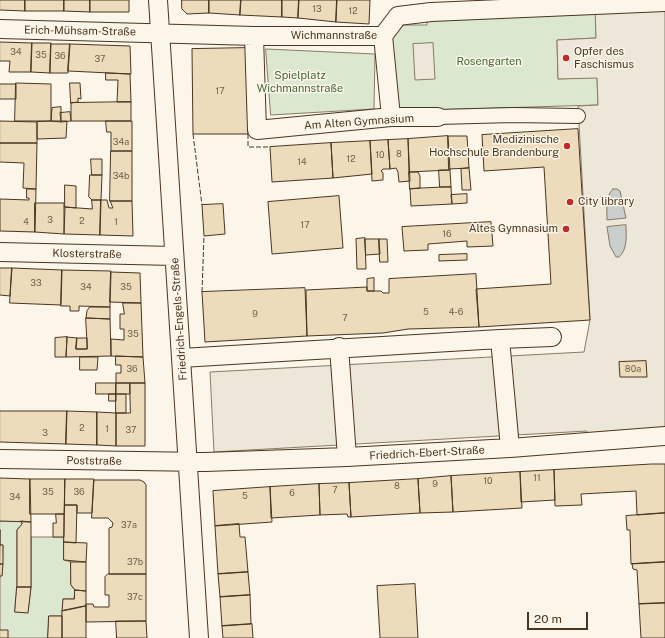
<!DOCTYPE html>
<meta charset="utf-8">
<style>
body{margin:0}
#map{position:relative;width:665px;height:638px;overflow:hidden;background:#fbf6e9;font-family:"Public Sans",sans-serif}
canvas{display:block}
.scale{position:absolute;left:527px;top:612px;width:61px;height:18px;box-sizing:border-box;border:2px solid #4a3520;border-top:0;padding-left:5px;font-size:12px;line-height:14px;white-space:nowrap;color:#4a3520;-webkit-text-stroke:3px #fbf6e9;paint-order:stroke}
</style>
<div id="map">
<canvas width="665" height="638"></canvas>
<div class="scale">20 m</div>
</div>
<script>
const context = document.querySelector('canvas').getContext('2d');
context.lineJoin = 'round';
function fillPath(path, color) {
  context.fillStyle = color;
  context.fill(path, 'evenodd');
}
function strokePath(path, color, width, dash) {
  context.strokeStyle = color;
  context.lineWidth = width;
  context.lineCap = dash ? 'butt' : 'round';
  context.setLineDash(dash || []);
  context.stroke(path);
}
function write(font, color, halo, rows, align = 'center') {
  context.font = font + ' "Public Sans",sans-serif';
  context.lineWidth = 3;
  context.setLineDash([]);
  context.textBaseline = 'middle';
  context.strokeStyle = halo;
  context.fillStyle = color;
  for (const [text, x, y, turn = 0] of rows) {
    context.save();
    context.translate(x, y);
    context.rotate((+turn || 0) * Math.PI / 180);
    context.textAlign = isNaN(turn) ? turn : align;
    if (halo) context.strokeText(text, 0, 0);
    context.fillText(text, 0, 0);
    context.restore();
  }
}
const green = new Path2D(`
 M596,12V38L557,40L558,79L597,77L598,105L394,111L387,42L404,25H427V18Z
 M266,49L375,54L374,109L271,115Z
 M0,521H21L22,524L17,530V587L15,612H28L31,587V537H64V560L71,562V585L75,590L74,599H63L62,616H49L48,638H0V576L2,575L3,545H0Z`);
const parking = new Path2D(`
 M665,2V436L588,442L587,431L214,452L210,372L584,352L590,320L578,106L598,105L597,78L558,79L557,40L596,38L595,5Z
 M433,43L435,79L415,80L413,44Z`);
const water = new Path2D(`
 M613,189H617L620,191L626,218L607,220C607,210 605,196 613,189Z
 M626,225C626,235 628,249 619,257H616L610,246L607,227Z`);
const building = new Path2D(`
 M0,0H25V11L0,10Z
 M25,0H64V11H25Z
 M64,0H90V12L64,11Z
 M90,0H129V12H90Z
 M182,0H209V13L187,14L182,9Z
 M209,0H241L240,15L209,13Z
 M241,0H282V17L240,15Z
 M282,0H299L298,18L282,17Z
 M299,0H337L336,22L298,18Z
 M337,0H370L369,24L336,22Z
 M0,42L32,43L31,72H9L10,61H0Z
 M32,43H51L50,73L31,72Z
 M51,44H70L68,73H50Z
 M70,44L130,46L131,74L68,71Z
 M247,48L248,134H193L192,49Z
 M106,73L130,74L131,102H117L118,80H106Z
 M16,83L51,84V121H15Z
 M70,83H80L81,99L78,98V102L71,103Z
 M0,84H16V99H0Z
 M131,102V121H71V103Z
 M61,107V122L51,121L52,108Z
 M70,112L71,121L61,122L60,113Z
 M0,121L37,122V143H0Z
 M51,121H67L66,138L37,139V122Z
 M106,121H132V151H111V132H107Z
 M578,129L590,320L479,327L476,289L551,284L544,167L484,171L482,135Z
 M448,136H467L469,168L449,169Z
 M448,136L450,170L409,172L408,139Z
 M408,139L410,181L399,182L398,172L396,168L390,169L388,140Z
 M388,140L390,169H383L381,171L383,173V180L372,181L370,141Z
 M370,141L372,174L333,178L331,143Z
 M0,143H37L36,189L23,188L24,163L0,162Z
 M331,143L333,178L272,182L270,147Z
 M111,151H132V201H110Z
 M91,159H102V175H92Z
 M469,168L471,190H462L461,169Z
 M439,170H450L451,187H440Z
 M409,172H418L420,176V188L410,189Z
 M90,175H102L101,200H92L89,197Z
 M65,185L76,186V208L65,207Z
 M451,187L452,204L411,206L410,189Z
 M27,189H36L35,232L0,231V199L29,200V198H27Z
 M467,194V203L452,204L451,195Z
 M339,196L343,248L272,254L268,202Z
 M92,200H101L100,235L64,234L65,207L92,209Z
 M101,200H107L109,208H113L110,201H132L133,236L100,235Z
 M35,203H64V234L35,232Z
 M223,204L225,234L204,236L202,205Z
 M491,222L493,246L467,247V241L428,244V250L404,251L402,227Z
 M365,238L366,269H357L356,239Z
 M365,239H379L380,254L366,255Z
 M379,239H387L388,262H380Z
 M467,254V260L439,261V255Z
 M0,268H12L10,296L0,295Z
 M12,268L62,270L61,305L10,303Z
 M62,270L111,271L110,307L79,306V311H70V306H61Z
 M111,272L140,273L141,303L110,302Z
 M476,274L479,327L408,329L383,333L307,336L306,290L367,287V291H381L383,293H389V279Z
 M374,278V291H367V279Z
 M305,288L307,336L205,342L202,292Z
 M123,303H141L143,357L111,356V339L124,340V329H120V314H124Z
 M90,307H110V319L86,318L87,311Z
 M86,318L110,319L111,356L66,357L67,337L77,338L76,349H87Z
 M67,337L66,357H55V338Z
 M77,338H87V349H76Z
 M116,356L143,357L145,383H116V373H121V365H116Z
 M80,357H98L97,370H80Z
 M646,361L647,377H620L619,362Z
 M96,383H116V394H96Z
 M116,383H130V394H116Z
 M130,383H145V446H116V413H130Z
 M109,394H116V401H109Z
 M116,394H126V413H116Z
 M0,411H67L66,444L0,442Z
 M67,411L97,412V445L66,444Z
 M97,412L116,413V446L97,445Z
 M652,464H665V513L637,515L636,491L581,494L582,505L555,506L554,470Z
 M554,470L555,500L521,502L520,472Z
 M520,472L522,508L453,512L451,476Z
 M451,476L453,512L420,513L418,479Z
 M0,478L30,479L31,522L0,521Z
 M30,479H65L64,514H30Z
 M65,479H94L92,513H77V505H65Z
 M418,479L420,513L351,517L349,483Z
 M94,480H140L144,482L146,485V574H109V528L112,527L113,523L108,518H92Z
 M349,483L351,517H348L347,514L320,515L319,484Z
 M319,484L320,515L271,518L270,487Z
 M270,487L272,522L215,526L213,491Z
 M65,505H77L76,543L64,542Z
 M665,513V562L631,564L630,530H627L626,516Z
 M56,514H64V537H53V523H56Z
 M21,521L31,522V587H17V530L22,524Z
 M239,524L240,537H245L248,572L218,574L215,526Z
 M0,530V545H3V564H0Z
 M64,542L87,543L86,562L64,560Z
 M71,562H86V591L75,590L71,585Z
 M665,562V603L639,604L637,570L633,569L632,564Z
 M0,564H3L2,576H0Z
 M248,572L250,595L220,597L218,574Z
 M108,574H146V621L86,622V604H93L94,607H109V595H105V577Z
 M415,584L418,638H380L377,586Z
 M17,587H31L28,613L15,612Z
 M75,590L86,591V606L62,611L63,599H74Z
 M250,595L251,624L222,626L220,597Z
 M665,603V638H641L639,604Z
 M86,606V638H62V611Z
 M49,616H62V638H48Z
 M116,621H146L147,638H117Z
 M252,624L253,638H223L222,626Z
 M0,630H8V638H0Z`);
const pedestrian = new Path2D(`
 M438,117L513,115L578,116`);
const minor = new Path2D(`
 M158,0L199,638
 M0,29L254,36H383L398,16L431,12L665,2
 M254,36L257,130L391,117H438
 M383,36L391,117
 M0,252L174,256
 M500,339L552,337
 M339,347L347,457
 M181,358L500,339L510,448
 M0,459L205,462L347,457L510,448L665,436`);
const fence = new Path2D(`
 M193,134L202,205
 M248,134V147H270
 M202,292L204,236`);
const markers = [
 [566,58,4,"#c62828"],
 [567,146,4,"#c62828"],
 [570,202,4,"#c62828"],
 [566,229,4,"#c62828"]
];
const numberNames = [
 ["13",317,9],
 ["12",353,11],
 ["34",16,52],
 ["35",41,55],
 ["36",60,56],
 ["37",100,59],
 ["17",220,91],
 ["34a",121,142],
 ["8",399,154],
 ["10",380,155],
 ["12",351,159],
 ["14",302,162],
 ["34b",121,176],
 ["3",50,220],
 ["2",82,221],
 ["4",26,222],
 ["1",116,222],
 ["17",305,225],
 ["16",447,234],
 ["33",36,283],
 ["34",86,287],
 ["35",126,287],
 ["5",426,312],
 ["4-6",456,312],
 ["9",255,314],
 ["7",345,318],
 ["35",133,334],
 ["36",132,369],
 ["80a",633,369],
 ["2",82,428],
 ["1",107,429],
 ["37",131,430],
 ["3",45,433],
 ["11",537,478],
 ["10",488,481],
 ["9",435,484],
 ["8",397,486],
 ["7",335,490],
 ["35",48,492],
 ["36",79,492],
 ["6",292,493],
 ["5",245,496],
 ["34",15,497],
 ["37a",129,525],
 ["37b",135,562],
 ["37c",135,597]
];
const streetNames = [
 ["Erich-Mühsam-Straße",80,31,1],
 ["Wichmannstraße",334,36],
 ["Am Alten Gymnasium",359,122,-4],
 ["Klosterstraße",87,254,1],
 ["Friedrich-Engels-Straße",179,319,-94],
 ["Friedrich-Ebert-Straße",427,453,-3],
 ["Poststraße",94,461,1]
];
const poiNames = [
 ["Opfer des",574,52],
 ["Faschismus",574,65],
 ["Medizinische",559,140,"right"],
 ["Hochschule Brandenburg",559,153,"right"],
 ["City library",578,202],
 ["Altes Gymnasium",558,229,"right"]
];
const parkNames = [
 ["Rosengarten",489,62],
 ["Spielplatz",300,76],
 ["Wichmannstraße",300,89]
];
fillPath(green, '#dce7d0');
strokePath(green, '#887966', 1);
fillPath(parking, '#ede7d9');
strokePath(parking, '#887966', 1);
fillPath(water, '#c9cecd');
strokePath(water, '#887966', 1);
fillPath(building, '#ecdcbc');
strokePath(building, '#4a3520', 1);
strokePath(pedestrian, '#4a3520', 16);
strokePath(minor, '#4a3520', 20);
strokePath(pedestrian, '#fbf6e9', 14);
strokePath(minor, '#fbf6e9', 18);
strokePath(fence, '#4a3520', 1, [5, 2]);
for (const [x, y, r, color] of markers) {
  const dot = new Path2D();
  dot.arc(x, y, r, 0, 2 * Math.PI);
  context.fillStyle = color;
  context.fill(dot);
  strokePath(dot, '#fbf6e9', 1.5);
}
write('9px', '#725f47', null, numberNames);
write('11px', '#4a3520', '#fbf6e9', streetNames);
write('11px', '#4a3520', '#fbf6e9', poiNames, 'left');
write('11px', '#436837', '#fbf6e9', parkNames);
</script>
